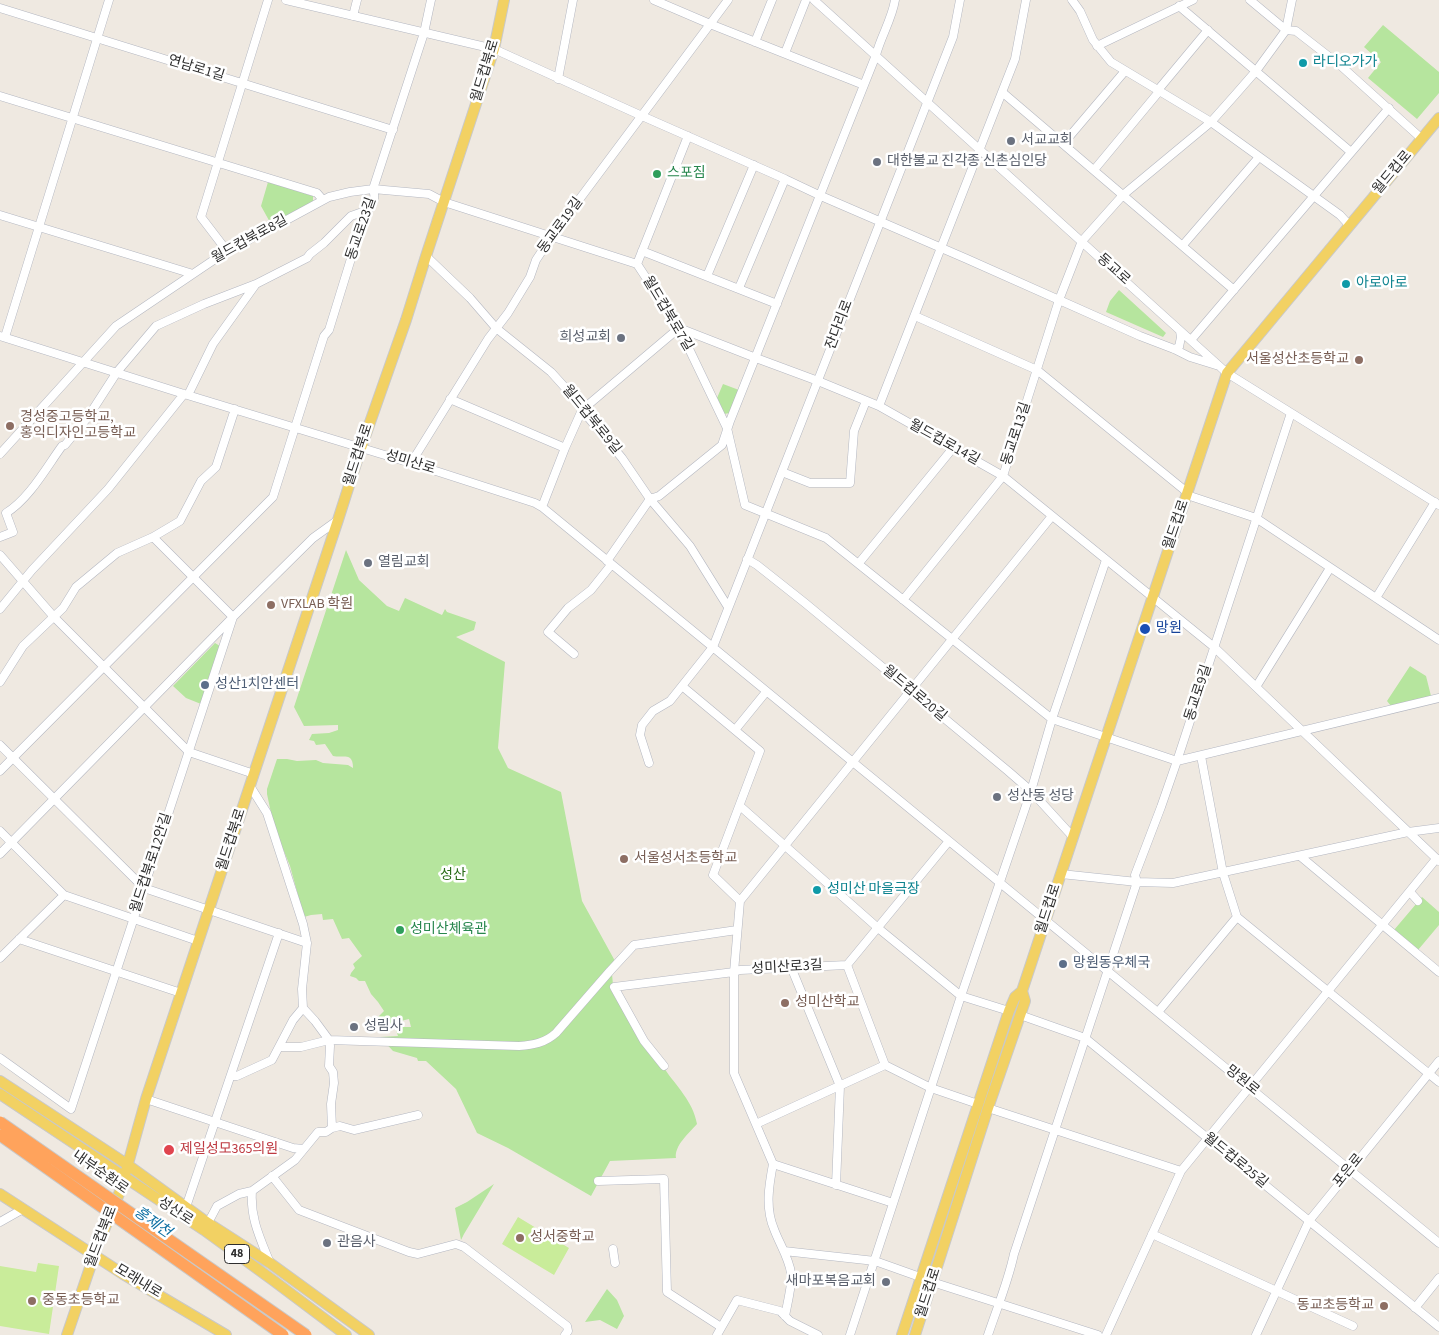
<!DOCTYPE html>
<meta charset="utf-8">
<style>
body{margin:0}
canvas{display:block;background:#efe9e1}
</style>
<canvas width="1439" height="1335"></canvas>
<script>
const context = document.querySelector('canvas').getContext('2d');
context.lineJoin = 'round';
function fillPath(path, color) {
  context.fillStyle = color;
  context.fill(path, 'evenodd');
}
function strokePath(path, color, width, dash) {
  context.strokeStyle = color;
  context.lineWidth = width;
  context.lineCap = dash ? 'butt' : 'round';
  context.setLineDash(dash || []);
  context.stroke(path);
}
function write(font, color, halo, rows, align = 'center') {
  context.font = font + ' "Source Sans 3","Noto Sans KR",sans-serif';
  context.lineWidth = 5;
  context.setLineDash([]);
  context.textBaseline = 'middle';
  context.strokeStyle = halo;
  context.fillStyle = color;
  for (const [text, x, y, turn = 0] of rows) {
    context.save();
    context.translate(x, y);
    context.rotate((+turn || 0) * Math.PI / 180);
    context.textAlign = isNaN(turn) ? turn : align;
    if (halo) context.strokeText(text, 0, 0);
    context.fillText(text, 0, 0);
    context.restore();
  }
}
const green = new Path2D(`
 M1383,25L1439,72V93L1417,119L1368,78L1381,62L1364,47Z
 M268,182L313,196V202L271,224L261,206Z
 M1119,290L1166,333L1163,337L1106,312L1110,301Z
 M723,384L739,390L730,413L724,414L717,398Z
 M346,550L359,580L387,606L399,611L405,598L442,615L445,609L447,612L476,622L474,630L456,637L505,662L498,748L508,768L561,792L582,901L615,961L612,974L613,985C630,1012 646,1041 664,1068C676,1086 693,1101 697,1124C689,1133 674,1146 676,1158L610,1161L591,1196L508,1148L477,1133L456,1089L426,1061H418L417,1058L393,1051L380,1037L398,1036L396,1030L402,1027H411L409,1019L388,1024L380,1023L377,1018L384,1011L378,1002L371,994L365,981H359L356,978L350,976L351,973L355,968L353,964L362,956L349,938L342,939L333,919L323,920L322,914L311,915L304,917L290,866L281,844L271,813L267,794V789L277,759H287L297,761L316,760L323,763L348,765L353,768C353,752 344,758 333,756L325,744L316,745L314,741L309,740L312,734L329,733L338,730V725L304,726L294,707Z
 M215,643L220,646L201,704L186,698L173,686Z
 M1410,666L1426,676L1431,696L1391,706L1387,701Z
 M1422,897L1439,912V925L1418,950L1394,930Z
 M494,1184L464,1234L461,1240L455,1208L467,1202Z
 M607,1289L617,1300L624,1316L617,1329L600,1320L585,1322Z`);
const pitch = new Path2D(`
 M518,1217L569,1248L554,1275L502,1244Z
 M38,1263L59,1266L49,1334L0,1326V1266L36,1272Z`);
const pier = new Path2D(`
 M0,1117L110,1186L315,1333L316,1335H265L218,1302L221,1298L0,1144Z`);
const minor = new Path2D(`
 M286,0L494,49L642,116L785,179L821,196L967,259L1140,336L1174,349L1190,357L1219,366
 M654,0L710,24L864,85
 M814,0L1227,373L1439,505
 M1072,0L1080,11L1093,40L1111,62L1211,122L1340,215L1350,226
 M1250,0L1286,30L1296,31L1341,66L1422,139
 M1179,6L1351,152
 M0,8L393,130
 M353,16L357,0
 M755,42L772,0
 M1097,46L1193,0
 M785,53L806,0
 M558,79L573,0
 M1002,92L1234,290
 M0,96L317,193L323,200
 M1063,144L1125,71
 M1094,170L1157,94L1158,90L1208,30
 M0,215L193,274
 M1183,245L1259,157
 M227,251L201,217L268,0
 M642,251L777,304
 M426,256L470,298L496,328L551,372L579,403L582,410L622,458L650,499L690,546L728,607
 M637,264L688,136
 M707,276L754,165
 M739,288L785,179
 M915,316L1037,370L1188,493
 M679,328L756,358L818,381L879,406L1003,476L1214,647L1439,861
 M0,336L184,394L411,463L535,503L542,507L1439,1243
 M5,337L109,0
 M1191,340L1389,108
 M1174,349L1179,347L1181,337L1180,331
 M188,395L213,344L256,284L307,258L310,254L324,243L351,216L368,210
 M450,399L565,448
 M879,406L1015,59L1026,0
 M0,454L116,326L227,251C246,244 262,229 281,223L329,197L350,192L373,189L429,194L444,202L637,264L679,328L727,428L745,505L826,538L1052,719L1177,761L1439,698
 M411,463L488,339L508,313L530,277L536,260L552,236L728,0
 M782,472L810,483H850L854,431L866,401
 M1187,495L1256,518L1439,640
 M542,507L565,448L582,410L679,328
 M0,537L13,532L6,513C29,499 46,468 62,446L65,445L88,417L117,372L156,326L204,304L256,284
 M153,537L233,617
 M0,555L54,617L189,752L254,774
 M747,559L757,565L805,603L1008,771L1031,791L1073,837
 M607,561L650,499L659,496L722,445L730,421L876,55C881,36 892,19 895,0
 M859,563L953,448
 M1376,598L1435,502
 M903,600L1003,476L1059,300L1082,241L1123,195L1211,122L1235,95L1256,71L1286,30L1292,0
 M0,609L32,570L108,489L184,394
 M574,654L548,632L568,608L591,590L611,565
 M0,682L23,646L63,608L76,587L117,553L153,537L180,521L201,481L216,467L235,409
 M682,686L760,751L713,875L740,901
 M1256,687L1330,568
 M735,730L766,692
 M0,745L144,888L307,943
 M649,763L640,735L642,725L653,711L670,701L713,647L953,37L960,0
 M0,771L273,497L324,336L329,330L354,249L368,210C373,205 376,197 373,189L424,33L431,0
 M740,806L878,928L961,996L1009,1011
 M0,831L64,895L198,941
 M0,854L233,617L313,538L338,520
 M1300,856L1439,972
 M1061,874L1137,882L1173,883L1408,832L1439,828
 M1410,892L1418,901
 M1237,917L1439,1082
 M19,939L181,993
 M0,958L64,895
 M847,965L885,1065
 M791,967L840,1086L836,1185
 M1158,1012L1237,917L1223,873L1201,756
 M1020,1015L1085,1038L1439,1327
 M279,1047H301L329,1040L519,1046C533,1045 545,1043 556,1033L610,971L634,945L737,930
 M0,1058L71,1109L233,617
 M664,1066L644,1041L614,987L734,972L740,970L847,965L949,841
 M231,1076H237L272,1060L293,1020L303,1008L302,989L307,943L303,924L267,813L250,786
 M146,1099L293,1148L303,1149
 M988,1108L1181,1171
 M756,1124L885,1065L931,1088L978,1104
 M332,1128L340,1126L354,1130L418,1115
 M773,1164C769,1185 765,1208 774,1229C779,1243 789,1258 791,1273C793,1282 787,1305 785,1316
 M272,1176L299,1210L409,1252L418,1254L456,1244L464,1247L567,1326L568,1331L565,1335
 M598,1181L664,1179L667,1292L721,1327
 M252,1191C250,1218 260,1238 270,1263
 M893,1203L773,1164L734,1073V972L740,901L1052,516
 M186,1207L279,933
 M0,1222L23,1209
 M208,1223L217,1206L239,1194L252,1191L295,1160L318,1132H326L332,1128L331,1104L334,1083L333,1072L329,1066L330,1046L329,1040L315,1021L303,1008
 M1152,1234L1353,1326
 M613,1249L615,1263
 M784,1251L875,1261L920,1277
 M932,1282L1098,1335
 M1415,1308L1439,1278
 M717,1335L737,1300L780,1311L790,1321L818,1335
 M850,1335L961,996L1031,791L1052,719L1106,560
 M988,1335C997,1308 1008,1282 1014,1254L1137,882L1135,875L1161,807L1177,761L1291,413
 M1106,1335L1181,1171L1436,859H1439
 M1256,1335L1309,1221L1439,1061`);
const major = new Path2D(`
 M0,1081L128,1165L208,1223L270,1263L369,1335
 M0,1094L204,1230L274,1281L346,1335
 M0,1194L123,1274L226,1335
 M67,1335L97,1247L121,1189L146,1099L338,520L361,448L406,320L426,256L494,49L504,0
 M902,1335L1009,1011L1015,997L1022,991
 M915,1335L988,1108L1025,1001L1022,991L1227,373L1439,118`);
const highwayBridge = new Path2D(`
 M0,1122L306,1335
 M0,1135L283,1335`);
const markers = [
 [1303,63,5,"#0f9aa8"],
 [1011,141,5,"#6b7280"],
 [877,162,5,"#6b7280"],
 [657,174,5,"#2e9e5b"],
 [1346,284,5,"#0f9aa8"],
 [621,338,5,"#6b7280"],
 [1359,360,5,"#8d6e63"],
 [10,426,5,"#8d6e63"],
 [368,563,5,"#6b7280"],
 [271,605,5,"#8d6e63"],
 [1145,629,6,"#1a4fb4"],
 [205,685,5,"#5c6f8a"],
 [997,797,5,"#6b7280"],
 [624,859,5,"#8d6e63"],
 [817,890,5,"#0f9aa8"],
 [400,930,5,"#2e9e5b"],
 [1063,964,5,"#5c6f8a"],
 [785,1003,5,"#8d6e63"],
 [354,1027,5,"#6b7280"],
 [169,1150,6,"#e0444e"],
 [520,1238,5,"#8d6e63"],
 [327,1243,5,"#6b7280"],
 [886,1282,5,"#6b7280"],
 [32,1301,5,"#8d6e63"],
 [1384,1306,5,"#8d6e63"]
];
const shields = [
 [237,1254,25]
];
const shieldNames = [
 ["48",237,1254]
];
const cultureNames = [
 ["라디오가가",1313,63],
 ["아로아로",1356,284],
 ["성미산 마을극장",827,890]
];
const streetNames = [
 ["연남로1길",196,69,17],
 ["월드컵북로",486,71,-73],
 ["월드컵로",1393,173,-50],
 ["동교로19길",561,226,-54],
 ["동교로23길",362,229,-71],
 ["월드컵북로8길",250,240,-29],
 ["동교로",1113,270,42],
 ["월드컵북로7길",667,314,59],
 ["잔다리로",840,325,-69],
 ["월드컵북로9길",591,420,51],
 ["동교로13길",1017,434,-72],
 ["월드컵로14길",944,443,29],
 ["월드컵북로",359,455,-72],
 ["성미산로",410,463,17],
 ["월드컵로",1177,525,-71],
 ["동교로9길",1199,693,-72],
 ["월드컵로20길",914,694,40],
 ["월드컵북로",232,840,-72],
 ["월드컵북로12안길",152,863,-72],
 ["월드컵로",1049,909,-72],
 ["성미산로3길",787,968,-3],
 ["망원로",1242,1081,39],
 ["월드컵로25길",1235,1161,39],
 ["포은로",1349,1171,-51],
 ["내부순환로",100,1173,35],
 ["성산로",175,1212,33],
 ["월드컵북로",102,1237,-69],
 ["모래내로",138,1282,31],
 ["월드컵로",929,1293,-72]
];
const worshipNames = [
 ["서교교회",1021,141],
 ["대한불교 진각종 신촌심인당",887,162],
 ["희성교회",611,338,"right"],
 ["열림교회",378,563],
 ["성산동 성당",1007,797],
 ["성림사",364,1027],
 ["관음사",337,1243],
 ["새마포복음교회",876,1282,"right"]
];
const leisureNames = [
 ["스포짐",667,174],
 ["성미산체육관",410,930]
];
const educationNames = [
 ["서울성산초등학교",1349,360,"right"],
 ["경성중고등학교,",20,418],
 ["홍익디자인고등학교",20,434],
 ["VFXLAB 학원",281,605],
 ["서울성서초등학교",634,859],
 ["성미산학교",795,1003],
 ["성서중학교",530,1238],
 ["중동초등학교",42,1301],
 ["동교초등학교",1374,1306,"right"]
];
const transitNames = [
 ["망원",1156,629]
];
const serviceNames = [
 ["성산1치안센터",215,685],
 ["망원동우체국",1073,964]
];
const parkNames = [
 ["성산",453,876]
];
const healthNames = [
 ["제일성모365의원",180,1150]
];
const waterNames = [
 ["홍제천",152,1223,35]
];
fillPath(green, '#b6e59e');
fillPath(pitch, '#c9ec9a');
fillPath(pier, '#efe9e1');
strokePath(minor, '#b4b7c1', 9);
strokePath(major, '#c9c9c9', 12);
strokePath(minor, '#fff', 8);
strokePath(major, '#f2d163', 10);
strokePath(highwayBridge, '#c9c9c9', 13, []);
strokePath(highwayBridge, '#ffa35c', 11);
for (const [x, y, r, color] of markers) {
  const dot = new Path2D();
  dot.arc(x, y, r, 0, 2 * Math.PI);
  context.fillStyle = color;
  context.fill(dot);
  strokePath(dot, '#fff', 2);
}
for (const [x, y, w] of shields) {
  const box = new Path2D();
  box.roundRect(x - w / 2, y - 9.5, w, 19, 4);
  context.fillStyle = '#fff';
  context.fill(box);
  strokePath(box, '#2e2e2e', 1);
}
write('bold 12px', '#2e2e2e', null, shieldNames);
write('14px', '#0d838f', '#fff', cultureNames, 'left');
write('14px', '#2e2e2e', '#fff', streetNames);
write('14px', '#5b616d', '#fff', worshipNames, 'left');
write('14px', '#27864d', '#fff', leisureNames, 'left');
write('14px', '#785e54', '#fff', educationNames, 'left');
write('14px', '#164399', '#fff', transitNames, 'left');
write('14px', '#4e5e75', '#fff', serviceNames, 'left');
write('14px', '#2c6e1b', '#fff', parkNames);
write('14px', '#be3a42', '#fff', healthNames, 'left');
write('italic 15px', '#0d6fa3', '#fff', waterNames);
</script>
